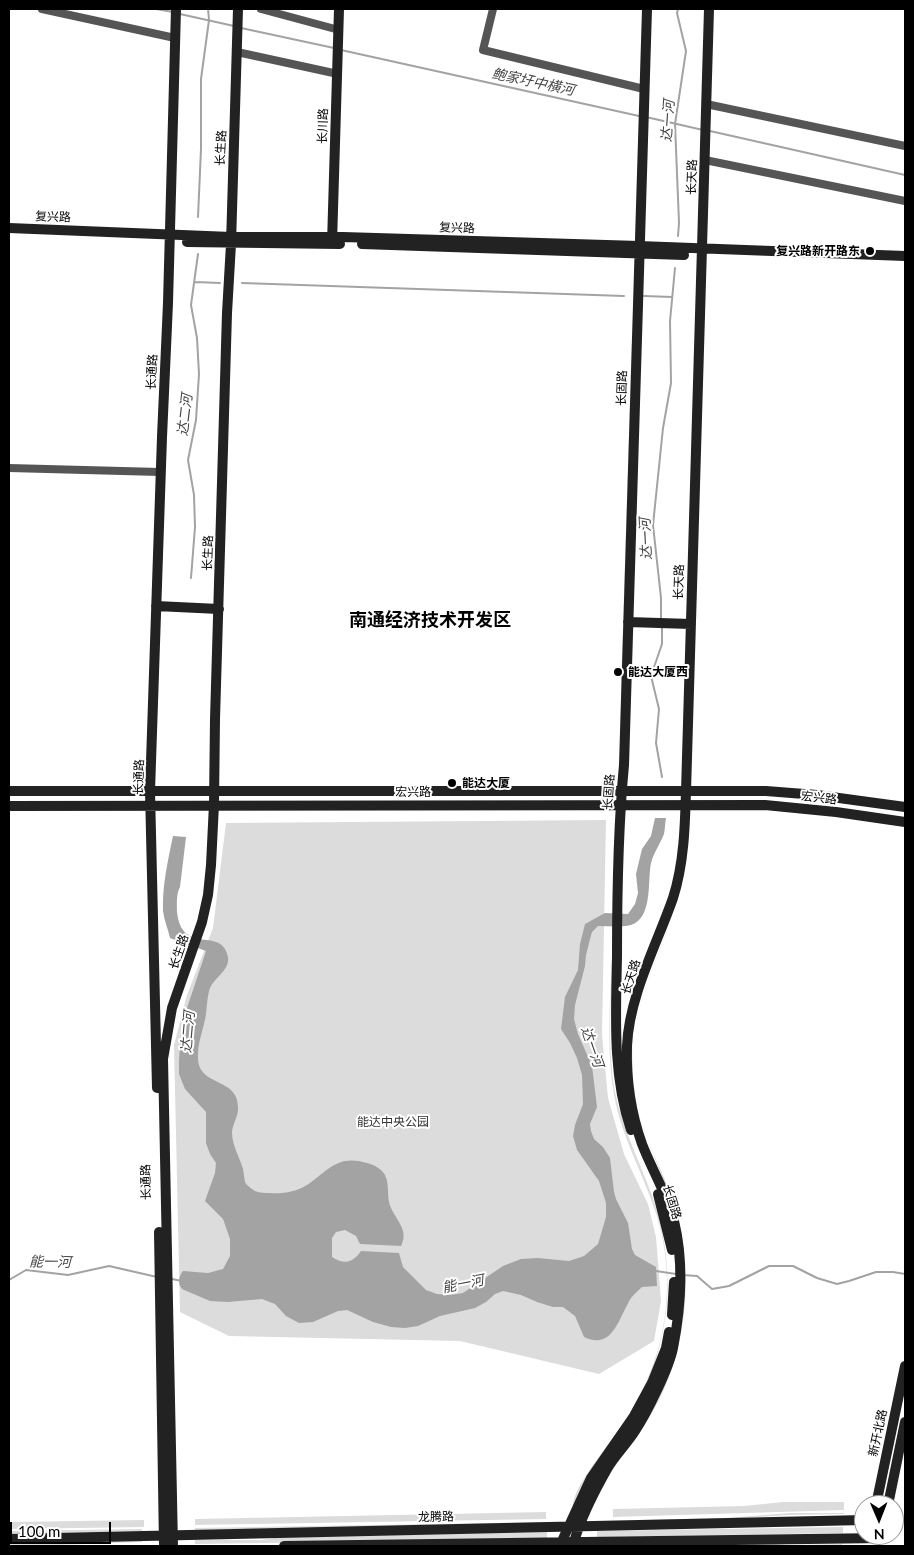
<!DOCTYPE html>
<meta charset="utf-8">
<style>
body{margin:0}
#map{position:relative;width:914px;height:1555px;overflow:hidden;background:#fff;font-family:Lato,sans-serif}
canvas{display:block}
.frame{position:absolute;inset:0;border:10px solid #000;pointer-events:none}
.north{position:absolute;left:854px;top:1495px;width:50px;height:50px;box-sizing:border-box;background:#fff;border:1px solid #999;border-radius:50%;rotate:179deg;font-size:14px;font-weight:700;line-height:20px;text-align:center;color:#000}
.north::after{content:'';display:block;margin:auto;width:18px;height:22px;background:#000;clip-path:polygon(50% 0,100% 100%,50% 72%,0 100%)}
.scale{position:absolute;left:10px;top:1522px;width:101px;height:22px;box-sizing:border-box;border:2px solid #000;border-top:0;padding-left:6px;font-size:15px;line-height:18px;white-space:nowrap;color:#000;-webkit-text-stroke:4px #fff;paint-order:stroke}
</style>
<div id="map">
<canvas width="914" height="1555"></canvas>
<div class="frame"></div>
<div class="north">N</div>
<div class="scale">100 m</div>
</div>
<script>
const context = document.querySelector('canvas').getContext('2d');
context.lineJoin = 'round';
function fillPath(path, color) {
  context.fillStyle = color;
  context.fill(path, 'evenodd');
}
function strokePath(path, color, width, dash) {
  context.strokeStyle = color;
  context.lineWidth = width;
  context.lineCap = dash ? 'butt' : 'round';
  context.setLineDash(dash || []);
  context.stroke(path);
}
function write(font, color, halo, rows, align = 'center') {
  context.font = font + ' Lato,"Noto Sans SC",sans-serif';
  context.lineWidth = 4;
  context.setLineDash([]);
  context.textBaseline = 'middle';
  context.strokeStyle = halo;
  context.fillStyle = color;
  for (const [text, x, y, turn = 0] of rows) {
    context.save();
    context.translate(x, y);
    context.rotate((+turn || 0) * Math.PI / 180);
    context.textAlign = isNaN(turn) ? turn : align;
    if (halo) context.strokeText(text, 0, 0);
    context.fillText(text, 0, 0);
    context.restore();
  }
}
const green = new Path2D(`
 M634,276L620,763L621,687Z
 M606,820L602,1035L608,1098L624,1154L648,1204L656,1237L661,1301L654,1341L599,1374L460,1341L229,1336L180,1312L174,1045L187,995L213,928L226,823Z
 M688,825C690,831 688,842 687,850C682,919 639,978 633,1046C631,1072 634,1101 642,1125C652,1154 667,1180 676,1209C687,1249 689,1292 681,1333C676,1363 664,1395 647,1421C630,1449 607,1472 595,1503C593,1485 636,1437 648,1418C662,1392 674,1363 680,1334C689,1286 685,1234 667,1189C653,1151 634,1115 632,1074C630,1010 656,965 675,907C684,880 686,852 688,825Z
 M613,937C612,987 606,1041 615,1092C622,1125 636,1154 648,1185C668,1235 674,1291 660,1344C654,1370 643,1394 629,1417C610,1447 586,1473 573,1507C572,1486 617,1435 629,1415C649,1381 663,1345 666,1305C669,1272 665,1236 653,1205C643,1176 629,1149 620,1120C603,1061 611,997 613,937Z
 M783,1502H844V1510L613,1517V1509L744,1506Z
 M546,1512V1519L195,1525V1519Z
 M790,1513H844V1514L790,1515L726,1519L602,1521L726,1518Z
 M144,1520V1527L9,1529V1522Z
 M550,1522V1524L195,1530V1528Z
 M843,1527V1533L597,1537V1531Z
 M142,1529V1531L9,1534V1531Z
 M547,1532V1539L195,1544V1540H261L291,1536Z
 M142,1539V1542C97,1543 53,1546 9,1546V1543Z
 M750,1542L788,1545L842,1544V1546L750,1545L597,1546Z`);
const water = new Path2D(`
 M655,818H666C665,823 665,829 664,834C660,844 654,852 651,863C647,882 654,923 626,926C617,927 607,926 598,926L592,932L590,939L586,955L585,966L575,1005L574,1019L578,1034L592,1066L597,1107L590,1124L591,1131L594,1139L603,1147L610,1158L614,1192L616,1199L628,1223L632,1249L635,1255L656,1267L657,1286L642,1287C638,1291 634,1294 631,1298C619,1317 613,1351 584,1337L575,1316L563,1307H553L537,1302L521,1295L503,1291L495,1294L486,1302L475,1308L440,1316L418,1326L405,1328L391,1327L373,1322L347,1310L338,1311L313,1322L299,1323L286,1316L275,1304L262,1299L228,1302L210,1301L182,1289C178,1284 178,1277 183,1271L208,1273L223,1269L230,1256V1239L223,1219L205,1201L215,1173L216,1163L210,1154L206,1143V1112L185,1089L179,1074V1061L180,1045L186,1023L187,1008L206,951L170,938C168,929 164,920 163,911C162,886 168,860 173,836L186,837L180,887C176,894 177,904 177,912C182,957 222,925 228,957C230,970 215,977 210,988C207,997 207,1006 206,1014C204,1028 198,1041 198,1055C196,1088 238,1076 238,1107C239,1116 232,1124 232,1133C232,1145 240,1158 243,1169C244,1173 244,1180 246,1184C248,1186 253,1190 255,1191C260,1193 266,1193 270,1193C282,1194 296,1192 307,1185C328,1171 337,1154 367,1163C374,1165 381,1168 385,1175C390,1185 386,1197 391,1208C397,1221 409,1231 401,1246L360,1244L356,1236L345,1230L336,1232L332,1238V1257C344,1265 353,1263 361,1251L399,1253L403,1267L426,1290L437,1294L450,1295L463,1293L503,1266L521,1259L538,1258L569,1261L584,1256L598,1244L606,1217V1203L599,1181L577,1150L573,1136L575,1125L583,1104L582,1075L577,1058L570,1043L561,1029L565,997L578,970L580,944L585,924L605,913L628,914L635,904L638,893L636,874L642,849L651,836Z`);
const stream = new Path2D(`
 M156,9L173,12
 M180,14L234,26
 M241,28L334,48
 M341,50L639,116
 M646,117L703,130
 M710,131L905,175
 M198,217L201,149V79L209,20L208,9
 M678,236L679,223L675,124L686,51L677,13L678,9
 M195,282L220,283
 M242,283L624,296
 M644,296L672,297
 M191,578L195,527L194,495L188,460L196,420L199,374L197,338L191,305L198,254
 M661,618V598L653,525L663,428L671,383L670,321L675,268
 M662,626V644L651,676L659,709L656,743L662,777
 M656,1271L676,1274
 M683,1275L697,1276L712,1289L729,1286L769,1266H793L817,1278L837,1284L849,1281L876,1272H893L905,1274
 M172,1279L182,1281
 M9,1280L26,1270L68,1275L109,1266L157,1277`);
const street = new Path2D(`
 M42,9L175,38
 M261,9L339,30
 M493,9L483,50L644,89
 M237,52L338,74
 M706,104L905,146
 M705,160L905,201
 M9,468L160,472`);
const secondary = new Path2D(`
 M9,228L231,237H343L639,246L905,256
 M187,242L340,244
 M332,243L339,9
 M362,244L684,255
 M156,606L219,609
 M628,622L691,624
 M9,791H766L817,795L905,807
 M9,806L765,805L836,812L905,822
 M157,1088L150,791L162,437L168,303L176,9
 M631,1130C612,1074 616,1014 617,956C617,892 618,828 624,765L647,9
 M658,1194L672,1250
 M159,1232L164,1546
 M672,1315L674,1282
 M876,1505L905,1366
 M888,1505L905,1422
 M9,1539L864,1520
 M562,1541L591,1478L634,1416L652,1383L666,1348L669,1332
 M574,1542C581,1517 594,1492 607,1469C615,1455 627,1444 635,1431C647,1413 669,1368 673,1348C681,1307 684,1262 674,1221C667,1194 652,1170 642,1144C631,1113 626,1079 627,1046C629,996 657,944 673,898C684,864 685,826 686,791L709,9
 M173,1546L163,1059L172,1008L202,922L208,895L211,865L214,804L215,719L227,313L231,244L238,9
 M284,1546L883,1538`);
const markers = [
 [870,251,5,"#000"],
 [618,672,5,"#000"],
 [452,783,5,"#000"]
];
const streetNames = [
 ["长川路",323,126,-88],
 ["长生路",221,148,-87],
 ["长天路",692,177,-88],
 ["复兴路",53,217,2],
 ["复兴路",457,228,2],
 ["长通路",152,372,-87],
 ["长固路",622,388,-88],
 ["长生路",208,553,-88],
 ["长天路",679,582,-88],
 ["长通路",139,777,-88],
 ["宏兴路",413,792],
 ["长固路",609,792,-86],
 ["宏兴路",819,798,6],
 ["长生路",179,952,-71],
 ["长天路",631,977,-72],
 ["长通路",146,1182,-91],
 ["长固路",672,1202,73],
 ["新开北路",878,1433,-78],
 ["龙腾路",436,1517,-1]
];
const poiNames = [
 ["复兴路新开路东",860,251,"right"],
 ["能达大厦西",628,672],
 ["能达大厦",462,783]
];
const parkNames = [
 ["能达中央公园",393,1122]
];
const waterNames = [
 ["鲍家圩中横河",533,82,12],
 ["达一河",668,121,-86],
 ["达二河",185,415,-83],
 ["达一河",646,539,-93],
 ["达二河",188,1032,-85],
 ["达一河",592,1047,71],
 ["能一河",50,1262,1],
 ["能一河",463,1284,-11]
];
const districtNames = [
 ["南通经济技术开发区",430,620]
];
fillPath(green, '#dcdcdc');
fillPath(water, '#a3a3a3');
strokePath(stream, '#a3a3a3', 2);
strokePath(street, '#555', 8);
strokePath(secondary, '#222', 10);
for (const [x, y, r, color] of markers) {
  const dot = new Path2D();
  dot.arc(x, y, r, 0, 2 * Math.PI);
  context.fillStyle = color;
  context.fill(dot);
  strokePath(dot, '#fff', 2);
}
write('12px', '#000', '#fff', streetNames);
write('bold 12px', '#000', '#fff', poiNames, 'left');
write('12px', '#333', '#fff', parkNames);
write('italic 14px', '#444', '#fff', waterNames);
write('bold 18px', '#000', '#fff', districtNames);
</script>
